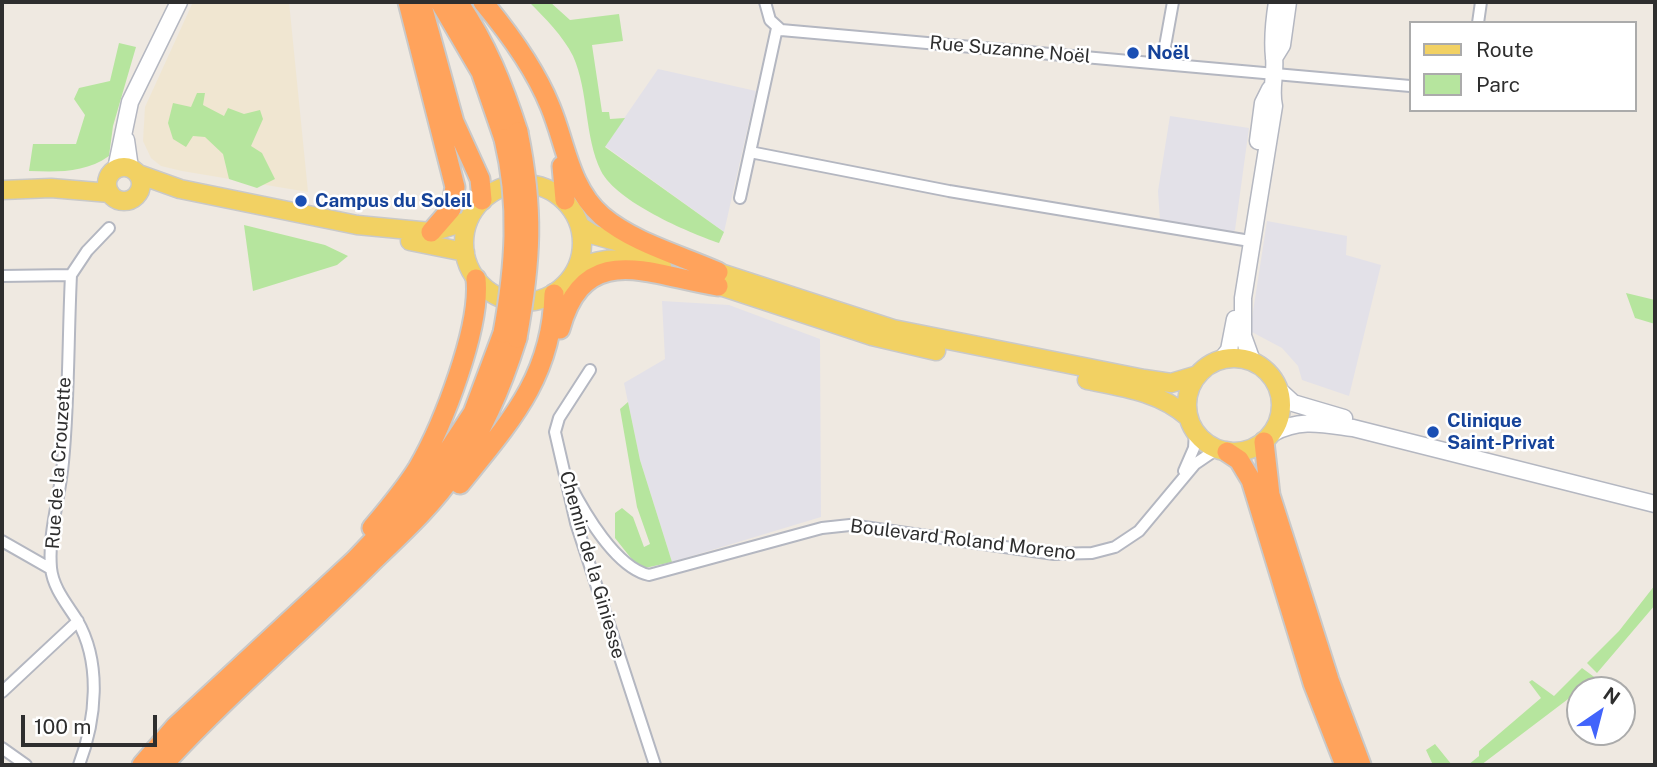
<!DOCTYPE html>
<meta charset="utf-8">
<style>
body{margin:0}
#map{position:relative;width:1657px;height:767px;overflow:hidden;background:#efe9e1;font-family:"Public Sans",sans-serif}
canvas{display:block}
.frame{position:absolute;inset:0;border:4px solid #2e2e2e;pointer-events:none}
.legend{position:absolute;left:1409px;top:21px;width:228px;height:91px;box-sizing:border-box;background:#fff;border:2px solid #ababab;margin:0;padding:9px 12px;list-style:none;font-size:21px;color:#2e2e2e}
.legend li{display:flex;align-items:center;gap:14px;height:35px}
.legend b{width:35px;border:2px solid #ababab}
.north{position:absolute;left:1566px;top:676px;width:70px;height:70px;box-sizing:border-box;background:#fff;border:2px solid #ababab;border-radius:50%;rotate:35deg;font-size:19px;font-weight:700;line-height:28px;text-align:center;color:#2e2e2e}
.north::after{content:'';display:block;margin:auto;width:24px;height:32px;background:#4264fb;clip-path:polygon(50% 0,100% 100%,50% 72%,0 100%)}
.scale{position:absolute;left:21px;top:715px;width:136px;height:32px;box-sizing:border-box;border:4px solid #2e2e2e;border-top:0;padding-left:9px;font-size:21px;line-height:24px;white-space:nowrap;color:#2e2e2e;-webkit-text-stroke:5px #fff;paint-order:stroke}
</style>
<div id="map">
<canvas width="1657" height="767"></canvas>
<div class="frame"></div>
<ul class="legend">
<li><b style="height:9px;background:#f2d163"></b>Route</li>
<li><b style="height:19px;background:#b6e59e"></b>Parc</li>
</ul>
<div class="north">N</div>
<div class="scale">100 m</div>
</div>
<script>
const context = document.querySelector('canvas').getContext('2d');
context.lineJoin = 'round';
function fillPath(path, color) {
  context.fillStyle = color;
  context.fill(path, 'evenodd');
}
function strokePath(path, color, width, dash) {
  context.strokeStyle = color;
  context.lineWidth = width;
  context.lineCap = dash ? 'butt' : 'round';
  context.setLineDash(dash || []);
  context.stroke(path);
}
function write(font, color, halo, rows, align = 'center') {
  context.font = font + ' "Public Sans",sans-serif';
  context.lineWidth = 5;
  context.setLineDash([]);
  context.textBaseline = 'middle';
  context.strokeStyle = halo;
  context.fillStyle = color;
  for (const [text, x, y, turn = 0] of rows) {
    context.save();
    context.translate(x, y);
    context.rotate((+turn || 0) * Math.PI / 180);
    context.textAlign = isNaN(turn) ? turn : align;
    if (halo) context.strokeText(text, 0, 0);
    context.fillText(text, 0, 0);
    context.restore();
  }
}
const industrial = new Path2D(`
 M658,69L756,91L724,232L605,146Z
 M1170,116L1249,128L1235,230L1231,234L1160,220L1158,191Z
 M1267,221L1347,236L1346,255L1381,265L1349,396L1302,380L1298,366L1282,348L1250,331Z
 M662,301L729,305L820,339L821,517L672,562L640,460L624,383L665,359Z`);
const education = new Path2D(`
 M193,2H289L308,192L182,171L161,166L151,158L143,141L145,107Z`);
const green = new Path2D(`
 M529,2H550L570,20L619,14L623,41L592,45L602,112H609L610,119L625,118L605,147L724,232L719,243C687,232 617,202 601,171C584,136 589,92 573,56C563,36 545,18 529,2Z
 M119,43L136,47L113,126L109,156C85,173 58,172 29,171L33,144H76L85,115L74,99L79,88L110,81Z
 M197,93H205L203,105L224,116L228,108L244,114L260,110L263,119L251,146L262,153L275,179L257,188L229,179L223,154L205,137L193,136L186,147L173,139L168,123L173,103L191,107Z
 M244,225L325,245L348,256L337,265L253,291Z
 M1626,293L1655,300V324L1635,318Z
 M628,402L640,460L672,562L645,568L634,562L615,538V513L622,508L633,517L644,547L650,544L637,507L620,409Z
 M1655,585V605L1597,673L1587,663L1619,631Z
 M1582,668L1597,679L1601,688L1595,682L1580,690L1481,765H1468L1479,756V751L1541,698L1529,682L1532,680L1554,696Z
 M1435,744L1452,765H1433L1426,750Z`);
const street = new Path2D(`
 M765,2L770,20L781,30L1410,86
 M1478,23L1481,2
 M1162,63L1173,2
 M750,152L949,191L1250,241
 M740,198L777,28
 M2,276L71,275
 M590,370L559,418L555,432L576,523L655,765
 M1184,471L1194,448L1195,432
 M569,483C584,512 616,568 649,575L822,528L850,525L1054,554L1092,553L1115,547L1139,531L1195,464L1217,449
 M2,541L51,569
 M2,692L78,621
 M2,748L26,765
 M79,765C96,720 102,663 77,620C67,604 53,588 51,568C48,532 60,498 63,462C69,400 68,337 71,275L87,251L109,228`);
const secondary = new Path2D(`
 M1274,58L1282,45L1288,2
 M126,140L130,168
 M1258,141L1263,103L1270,89
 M116,169L130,102L179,2
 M1222,359L1229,350L1235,319
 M1252,361L1243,336V298L1274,106C1270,89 1276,74 1274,57C1272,38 1274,21 1277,2
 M1280,391L1293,403L1344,418
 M1273,433C1300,418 1323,424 1353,428L1655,504`);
const primary = new Path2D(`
 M107 184a17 17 0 1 1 34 0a17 17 0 1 1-34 0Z
 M138,174L180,189L357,225L431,232L468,221
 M464 243a59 59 0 1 1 118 0a59 59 0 1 1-118 0Z
 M2,190L51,188L110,193
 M580,226L594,235L652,251
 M410,241L465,252
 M577,268C607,255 632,258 662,267
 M705,268L893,329L1144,379L1171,383L1198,375
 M705,281L872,336L936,351
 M1187 405a47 47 0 1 1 94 0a47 47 0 1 1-94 0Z
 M1087,380C1123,387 1160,392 1188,417`);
const highway = new Path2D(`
 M408,2L455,187L451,209L431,232
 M421,2L454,122L480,179L482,200
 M440,2L481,72L504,139
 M458,2C486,43 503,85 518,132
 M483,2C508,32 535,69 550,106C566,144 569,187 602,216C634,243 680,255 718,272
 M562,166L565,200
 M560,329C585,238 651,276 718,286
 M1264,442L1270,495L1329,680L1361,765
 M1227,452L1239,460L1251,480L1313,683L1345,765
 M460,484C510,422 552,377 554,294
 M372,528C388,509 405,489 418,468C443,425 481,327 476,279
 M142,765L175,727L355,560L425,486L473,413L503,333
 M163,765C229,693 303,631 372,562C401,534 432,506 455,472C483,431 502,386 517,338`);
const highwayBridge = new Path2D(`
 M503,333C515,267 520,205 504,139
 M517,338C531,260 534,210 518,132`);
const markers = [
 [1133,53,7,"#1a4fb4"],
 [301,201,7,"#1a4fb4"],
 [1433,432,7,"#1a4fb4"]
];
const streetNames = [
 ["Rue Suzanne Noël",1010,50,5],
 ["Rue de la Crouzette",59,463,-86],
 ["Boulevard Roland Moreno",963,540,7],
 ["Chemin de la Giniesse",592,565,74]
];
const transitNames = [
 ["Noël",1147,53],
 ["Campus du Soleil",315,201],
 ["Clinique",1447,421],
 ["Saint-Privat",1447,443]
];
fillPath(industrial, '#e3e1e8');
fillPath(education, '#f0e6d1');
fillPath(green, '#b6e59e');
strokePath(street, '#b4b7c1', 14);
strokePath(secondary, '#b4b7c1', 19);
strokePath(primary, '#c9c9c9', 21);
strokePath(highway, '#c9c9c9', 23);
strokePath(street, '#fff', 10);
strokePath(secondary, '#fff', 16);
strokePath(primary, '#f2d163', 18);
strokePath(highway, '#ffa35c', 19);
strokePath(highwayBridge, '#c9c9c9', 23, []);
strokePath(highwayBridge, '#ffa35c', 19);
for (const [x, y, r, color] of markers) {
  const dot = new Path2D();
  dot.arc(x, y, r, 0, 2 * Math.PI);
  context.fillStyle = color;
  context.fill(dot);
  strokePath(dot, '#fff', 2.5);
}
write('19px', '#2e2e2e', '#fff', streetNames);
write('bold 19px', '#164399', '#fff', transitNames, 'left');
</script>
